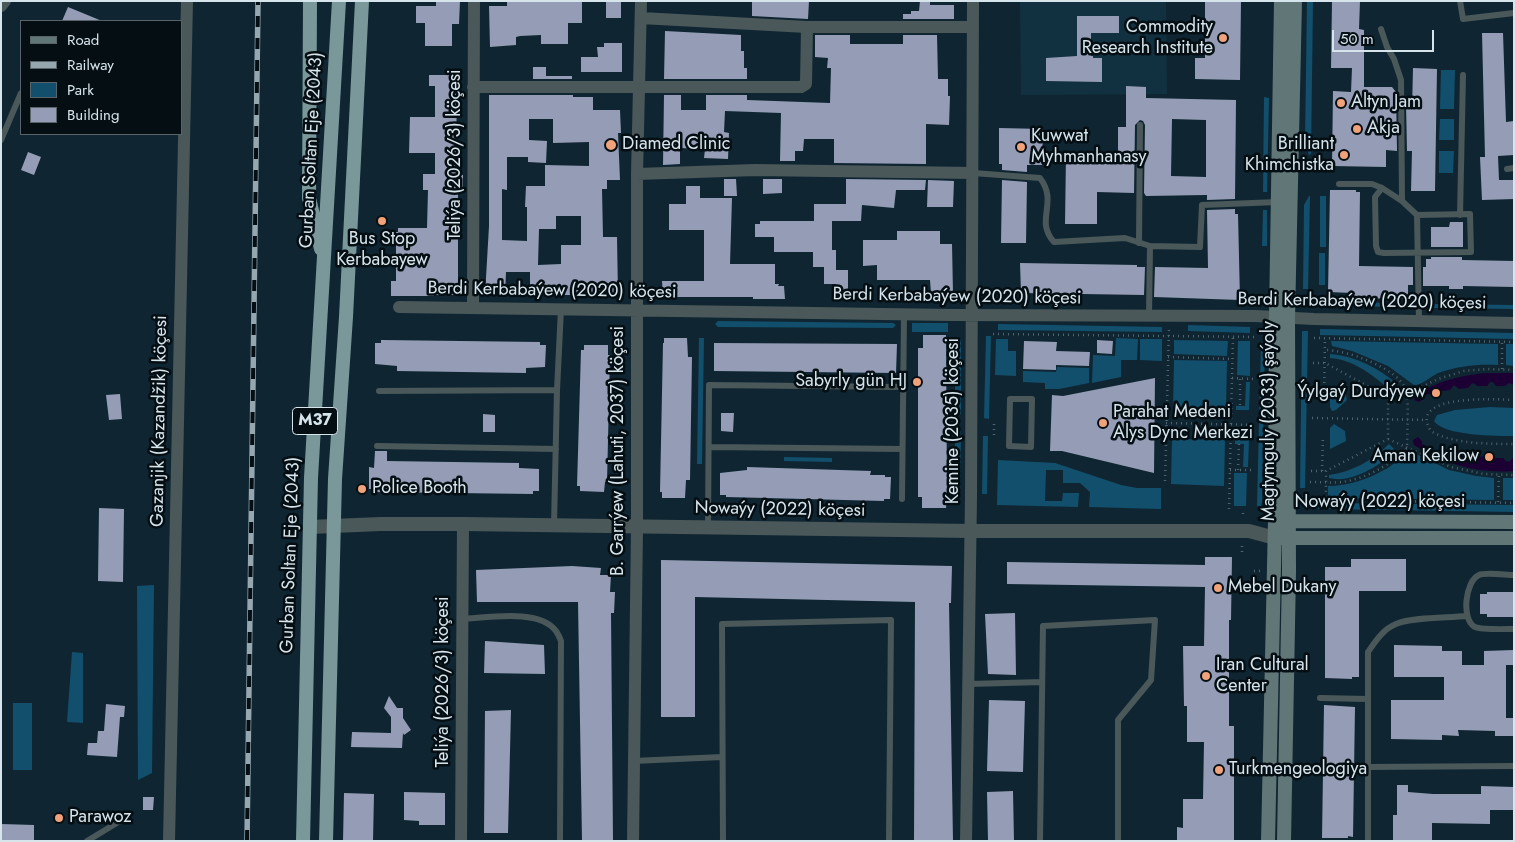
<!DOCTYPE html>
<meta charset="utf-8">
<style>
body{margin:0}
#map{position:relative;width:1515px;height:842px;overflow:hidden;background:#0f2632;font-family:Jost,sans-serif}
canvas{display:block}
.frame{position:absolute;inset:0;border:2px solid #d6e4ec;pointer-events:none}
.legend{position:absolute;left:20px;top:20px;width:162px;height:115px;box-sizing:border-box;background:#050e13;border:1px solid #59646a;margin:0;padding:6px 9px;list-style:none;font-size:15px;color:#d6e4ec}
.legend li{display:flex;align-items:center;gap:10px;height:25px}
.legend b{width:25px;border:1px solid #59646a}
.scale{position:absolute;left:1332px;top:30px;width:102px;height:22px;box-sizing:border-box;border:2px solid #d6e4ec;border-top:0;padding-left:6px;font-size:15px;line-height:18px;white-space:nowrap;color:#d6e4ec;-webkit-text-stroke:4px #050e13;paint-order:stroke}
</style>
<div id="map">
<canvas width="1515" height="842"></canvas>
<div class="frame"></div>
<ul class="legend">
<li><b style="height:6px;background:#617677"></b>Road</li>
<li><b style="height:6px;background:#96a7b0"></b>Railway</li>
<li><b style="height:14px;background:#124f6c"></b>Park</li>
<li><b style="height:14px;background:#949db5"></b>Building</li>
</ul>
<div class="scale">50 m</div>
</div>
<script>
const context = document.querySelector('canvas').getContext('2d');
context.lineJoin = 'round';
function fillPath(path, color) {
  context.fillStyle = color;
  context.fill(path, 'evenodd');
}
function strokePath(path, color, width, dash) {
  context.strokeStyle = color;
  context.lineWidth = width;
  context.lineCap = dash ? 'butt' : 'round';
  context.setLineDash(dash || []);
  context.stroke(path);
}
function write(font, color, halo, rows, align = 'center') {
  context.font = font + ' Jost,sans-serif';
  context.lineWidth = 5;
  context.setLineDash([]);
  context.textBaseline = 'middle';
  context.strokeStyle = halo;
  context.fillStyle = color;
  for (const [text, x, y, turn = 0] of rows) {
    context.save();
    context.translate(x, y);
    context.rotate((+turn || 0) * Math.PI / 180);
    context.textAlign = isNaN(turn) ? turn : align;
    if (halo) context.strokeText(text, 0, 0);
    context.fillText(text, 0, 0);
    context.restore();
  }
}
const built = new Path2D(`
 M1020,1H1166L1167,94L1021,95Z`);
const green = new Path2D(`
 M1307,1H1313L1311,154L1309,155L1305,142Z
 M1441,70H1455L1454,109H1440Z
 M1264,97L1269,98L1267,192H1263Z
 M1440,119H1454V140H1439Z
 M1439,151H1454L1453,173H1439Z
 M1309,196H1310L1308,289H1303L1304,205Z
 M1320,196H1326V247H1320Z
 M1263,210H1267V246H1262Z
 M1319,253H1325V285H1319Z
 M1320,302L1408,303V307L1320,306Z
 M1431,304L1514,305V309L1431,308Z
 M718,321L893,323L896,325L893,328L718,327L715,324Z
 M912,323H948V332H912Z
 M998,324L1162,327V332L998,330Z
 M1188,325L1250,327V333L1188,331Z
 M1320,329L1514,333V339L1320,335Z
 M1302,331H1308L1305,488H1300Z
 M986,336H991L989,419L984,418Z
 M699,338H704L702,464H697Z
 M1116,338L1138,339L1137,360H1121V377L1092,383L1093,355L1115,356Z
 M955,339H961V414H955Z
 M996,339H1008V351H1016V376L995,375Z
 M1140,339H1162V361L1140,360Z
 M1174,340L1228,341L1227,356L1174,354Z
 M1238,341H1250V376L1237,375Z
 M1331,341L1498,344V365C1477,364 1458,366 1438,373C1430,377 1422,385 1414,385L1388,366L1352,351L1332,346Z
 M1261,342H1265L1262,502L1261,506H1257Z
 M1506,344H1514V366L1506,365Z
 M1330,354C1356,356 1379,368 1398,385L1392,392C1376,377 1353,359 1330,358Z
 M1174,360L1227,361L1226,409L1173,407Z
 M1057,367L1089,368V383L1059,389H1045V383L1023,382V371L1056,372Z
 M1246,382H1250L1249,410H1236V406H1245Z
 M1334,387L1345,391L1347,400L1336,410L1332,411L1330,407V391Z
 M1490,407L1514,408V436C1497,436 1444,436 1434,421L1437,415L1455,410Z
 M1334,424L1345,431L1346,441L1330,449V428Z
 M955,431H961L960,492H955Z
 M983,436H988L987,494H982Z
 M1172,439L1225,440L1224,486L1171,484Z
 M1235,440H1249L1248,467H1243L1244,444H1235Z
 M1389,444L1397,452C1378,465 1353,484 1329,478V475C1352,472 1373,460 1389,444Z
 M1414,453L1449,470L1476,476L1494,478V500L1328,498V486C1349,486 1368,479 1386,469C1395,464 1403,454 1414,453Z
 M784,457L832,458V462L784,461Z
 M998,460L1055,463L1121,485L1137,488H1161V509L1089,507L1090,492L1080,483H1063V470H1046L1045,501H1062L1063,493H1079L1078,507L997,505Z
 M1234,473H1247L1246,506H1234Z
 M1503,478H1514V500H1503Z
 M1300,496H1323L1322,509L1314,508Z
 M1328,503L1514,505V512L1328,509Z
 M154,585L152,773L138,780L137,586Z
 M72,652L83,653V723L67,722Z
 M13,703H32V770H13Z`);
const water = new Path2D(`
 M1486,373H1514V385L1509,383L1505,386H1496L1493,382H1490L1487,386H1477L1475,384L1472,383L1468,388L1459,389L1454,385L1450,390L1441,391L1438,388H1435L1432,393L1423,396L1422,400L1419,402L1414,400L1415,394C1437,382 1461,375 1486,373Z
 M1418,437L1422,441V444L1430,447L1433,452H1436L1439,449L1448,452L1451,456L1454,457L1457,453L1466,455L1469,459L1472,460L1475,456L1485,457L1487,461L1490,462L1494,458H1503L1506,461L1509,462L1514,457V471C1478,474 1444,464 1414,445L1413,440Z`);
const building = new Path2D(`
 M436,1H460L459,24H452V46H425V23H416V6H436Z
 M507,1H582V23H568V44H541V35L520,36L516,37V45L490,47L489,6H507Z
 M606,1H621V18H606Z
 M752,1H809L808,19L752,16Z
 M920,1H930V5H954V19H903V14H911V11H919Z
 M1205,1H1241L1240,80L1195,79V58H1205Z
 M1332,1H1360L1359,29L1364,30V87H1392L1396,92L1397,151L1386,150V167L1332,166L1333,91L1351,92L1352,68H1331Z
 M68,7L102,21H62Z
 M1077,16H1119V33H1091V56H1093V58H1102V82L1046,81V58L1077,56Z
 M665,31L741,35V51H744V68H747V79H664Z
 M1482,33H1503L1506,122L1514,121V155L1498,156L1499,180H1513L1514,199L1482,200L1480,157H1485Z
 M815,35H850V44H903V35H937L938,79H948V96H950L949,125L926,124V164L834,163V139H804L803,151H795V161H780L781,113L725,111L724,132L729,133L728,159L704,158L705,149L680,148V164L663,165L664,95H681V110H706V95H747V100L830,103L831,68H827L828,58L815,57Z
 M604,43H622V72H581V57H598L597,47H604Z
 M533,67H546V76H572V79H533Z
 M1413,68L1437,69L1435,191H1411L1412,151H1407L1406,103L1412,110Z
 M429,75H461V87H457L456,154H458V174L463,175V190H458V219H461V238H458V295H434V296H391V281H396V232H398V228H427L428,190H423V174H435V153H409L410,117H435V86H429Z
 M1126,86L1146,87V98L1236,100L1235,199L1207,200V195L1146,196L1144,193L1145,125L1143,121L1140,120L1135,125L1134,193L1097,192V224H1065L1066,155H1079L1080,159H1118V127H1126ZM1172,119L1206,120V177L1171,176Z
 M489,95H573V97H593V110H620L621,133H618L620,180H607V189H602L603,237H617L618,295H530V272H506L505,295H485L489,226ZM529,119H553V143L589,142V166L545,165V186H526L525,207H527V241L502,240V189L507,190V157H528V162L546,163L547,141L529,140ZM556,216H581V245H561V264L538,265L539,229H556Z
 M999,128L1043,129L1042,165H1027V172L1002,170V164H999Z
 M28,152L41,157L34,175L21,170Z
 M724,179H736L737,196H724Z
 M763,179H782V193L763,194Z
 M846,179L926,180L925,190H896L894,208L862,205L861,221H832V250H836V270H848V299H836V284H824V267H813V252H774V237H755V224H760V221H814V204H846Z
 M928,180L954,181L953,207H927Z
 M1002,180L1027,182L1026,243H1001Z
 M686,186H700V198H732L730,264H775V284H779L778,286H784L785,299H753V297H663L662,281H704V230H669V204H686Z
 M1330,190H1356V192H1360L1359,266L1413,267V285H1408V299L1352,298L1353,293L1328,292Z
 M1235,209V214H1238L1240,300L1154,297L1155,267L1208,268L1207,210Z
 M1450,222H1463V247H1431V227H1449Z
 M897,231H940V244H952L953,293H931L930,280H877V265L863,266V240H897Z
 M1431,257H1462V260L1514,261V287L1463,286V289H1449V286H1423V267H1426V259H1431Z
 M1020,263L1137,265V267H1145L1144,295L1021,293Z
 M923,335H946L947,497L946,508H922V497H918V348H923Z
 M664,338H687L688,357H692L690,480H686L685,498H662V492H660L663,343H664Z
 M381,340L540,342V345H546L545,367L526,368V373L397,371V366L375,364V343H381Z
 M1097,340L1113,341L1112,354L1097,353Z
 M1024,341L1057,342L1056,351L1090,352L1089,366L1056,365V370L1023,369Z
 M714,343L897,344L896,373L714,371Z
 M584,345H608V355H610L607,482H605L604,492L580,491V486H577L581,350H584Z
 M1155,378L1154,473L1062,451H1050L1052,395L1063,396Z
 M120,394L122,419L109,420L106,395Z
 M721,413H734L733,432L721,431Z
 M483,414L495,415V432H483Z
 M375,451H387V461L519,463V468L539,469V491H533V494L374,492V489H369V467L374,468Z
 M747,467L871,471L870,475H885V477H891L890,499H884V501L726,497V495H720V473L747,470Z
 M99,508L124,509L123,582L98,581Z
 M1205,557H1232L1231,620H1229V726H1234V841H1177V827L1183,828V799H1203L1204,742H1187V706H1184L1183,646H1204L1205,587L1007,584V562L1205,565Z
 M1351,559H1406V591H1359V677H1352V679L1325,678V567H1351Z
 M661,560L952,566L951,603H949L953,841H914L915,602L695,597V717H661Z
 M572,566L601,568L600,575H611L610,592H615L614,613H611L613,841H582L578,602H477L476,570Z
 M1487,592H1514V617H1487V614H1480V594H1487Z
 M1015,613L1016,675L988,674L985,614Z
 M485,641L544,645L545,674L484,673Z
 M1394,645L1442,646V651H1462V665H1484V651L1514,650V665H1506V718H1514V736H1495V731L1458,730L1459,736L1442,735V740L1391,739V700H1444V677H1394Z
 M389,696L397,708H403V718L411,730L404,735L403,733L402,748L351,747L352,732L391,733V717L384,708Z
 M989,700L1025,701L1023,772L987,771Z
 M106,704L125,706L124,717H120L117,757L87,755L88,743H97L98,731H104Z
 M1324,705L1355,707L1353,837L1348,836V838H1322Z
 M511,710L508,833H484L485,711Z
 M1397,785H1408V792L1433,794H1481V786L1514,787V810H1490V824L1432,823V841H1393V815H1397Z
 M1013,791L1014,841H988L987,792Z
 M404,792L445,793V825H419V821L404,820Z
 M344,793L374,794L373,841H343Z
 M143,797H154L153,810H143Z
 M1,824L34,825V841H1Z`);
const path = new Path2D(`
 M993,334L1256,337
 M1314,338L1514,342
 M1168,357L1232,359
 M1313,363H1325L1388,397V439L1326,471V508
 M1502,369V341
 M1232,378L1255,379
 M1388,397L1415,390L1438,379L1464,371L1487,369L1514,370
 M1324,398L1325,338
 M1514,400C1496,399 1406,394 1431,431C1451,444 1490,444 1514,444
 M1240,405V379
 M1312,418L1426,420
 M1166,423L1254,425
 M994,435V420
 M1388,439L1451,467L1484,474L1514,475
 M1230,470H1252
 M1238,470L1239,444
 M1311,471H1322
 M1322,471L1323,436
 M1165,481L1169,327
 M1310,482C1321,482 1331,483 1342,482C1365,479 1391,465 1407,448C1407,437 1409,397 1406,390C1398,368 1347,350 1325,350
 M1325,500L1514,503
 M1498,502L1499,475
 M1229,509L1233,336
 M1243,514V509
 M1242,552V546
 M1254,571H1261`);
const service = new Path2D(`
 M1460,1L1463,19L1514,13
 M1381,29L1387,47L1394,59L1401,80L1402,201L1417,215L1419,322
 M1,140L21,93
 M1507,169L1514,168
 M973,173L1040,178C1059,203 1034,220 1054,242L1125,238L1150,246L1200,247L1202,205L1278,202
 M1339,184H1372L1382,188L1402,201
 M1382,188L1375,197L1376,246L1378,252L1384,253L1471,252L1470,214L1417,215
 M1460,215L1463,75
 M1139,243L1140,125
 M1149,316L1150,246
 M379,391L557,390
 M1010,399H1032L1031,447L1009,446Z
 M377,446L556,449
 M709,447L902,449
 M902,499L904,314
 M554,525L557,390L561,309
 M708,527L709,385L903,387
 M1514,575C1506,575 1485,572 1479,575C1465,581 1461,620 1475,627C1482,630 1505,629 1514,629
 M461,619C487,618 539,608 556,631C558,634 560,638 561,641L560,841
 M969,684L1042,682
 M1320,698L1368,699
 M633,761L722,757
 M1369,767L1514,766
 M87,841L125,818
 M723,841L722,624L891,620L889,841
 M1040,841L1043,626L1155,620L1151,680L1118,720V841
 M1368,841V652C1375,642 1383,629 1396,624C1413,617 1447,618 1467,616`);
const minor = new Path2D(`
 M1,6L5,1
 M641,18L807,27H973
 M473,87H801L806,84L807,27
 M637,174L755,170L973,173
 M399,307L952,315L1255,316L1314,319L1514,323
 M473,308L474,1
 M169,841L187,1
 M461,841L463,524
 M633,841L637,527V174L641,1
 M966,841L971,497L973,1`);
const tertiary = new Path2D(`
 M310,527L380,524H463L971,531H1249L1275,538`);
const secondary = new Path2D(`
 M1280,521L1514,522
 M1281,538H1514
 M1268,841L1275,521L1276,317L1281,1
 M1284,841L1289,571L1288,318L1295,1`);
const trunk = new Path2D(`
 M310,1L309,198L321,249
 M303,841L311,478L339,1
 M326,841L335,479L346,317L362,1`);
const rail = new Path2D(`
 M247,841L258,1`);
const markers = [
 [1223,38,5,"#f0a27a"],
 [1341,103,5,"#f0a27a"],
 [1357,129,5,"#f0a27a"],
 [611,145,6,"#f0a27a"],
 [1021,147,5,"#f0a27a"],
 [1344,155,5,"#f0a27a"],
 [382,221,5,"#f0a27a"],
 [917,382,5,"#f0a27a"],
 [1436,393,5,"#f0a27a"],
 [1103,423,5,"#f0a27a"],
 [1489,457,5,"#f0a27a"],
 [362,489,5,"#f0a27a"],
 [1218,588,5,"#f0a27a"],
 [1206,676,5,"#f0a27a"],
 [1219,770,5,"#f0a27a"],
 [59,818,5,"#f0a27a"]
];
const shields = [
 [315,421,45]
];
const shieldNames = [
 ["M37",315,421]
];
const poiNames = [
 ["Commodity",1213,28,"right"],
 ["Research Institute",1213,49,"right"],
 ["Altyn Jam",1351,103],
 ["Akja",1367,129],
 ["Kuwwat",1031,137],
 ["Myhmanhanasy",1031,158],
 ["Diamed Clinic",622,145],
 ["Brilliant",1334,145,"right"],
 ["Khimchistka",1334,166,"right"],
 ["Bus Stop",382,240,"center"],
 ["Kerbabayew",382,261,"center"],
 ["Sabyrly gün HJ",907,382,"right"],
 ["Ýylgaý Durdýyew",1426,393,"right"],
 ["Parahat Medeni",1113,413],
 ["Alys Dync Merkezi",1113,434],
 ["Aman Kekilow",1479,457,"right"],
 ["Police Booth",372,489],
 ["Mebel Dukany",1228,588],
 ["Iran Cultural",1216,666],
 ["Center",1216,687],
 ["Turkmengeologiya",1229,770],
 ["Parawoz",69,818]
];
const streetNames = [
 ["Gurban Soltan Eje (2043)",312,150,-87],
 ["Teliýa (2026/3) köçesi",456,155,-90],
 ["Berdi Kerbabaýew (2020) köçesi",552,291,1],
 ["Berdi Kerbabaýew (2020) köçesi",957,297,1],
 ["Berdi Kerbabaýew (2020) köçesi",1362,302,1],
 ["Gazanjik (Kazandžik) köçesi",160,421,-89],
 ["Kemine (2035) köçesi",954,421,-90],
 ["Magtymguly (2033) şaýoly",1270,421,-90],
 ["B. Garrýew (Lahuti, 2037) köçesi",619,451,-90],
 ["Nowaýy (2022) köçesi",1380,503],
 ["Nowaýy (2022) köçesi",780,510,1],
 ["Gurban Soltan Eje (2043)",291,555,-88],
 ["Teliýa (2026/3) köçesi",444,682,-90]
];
fillPath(built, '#123140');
fillPath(green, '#124f6c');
fillPath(water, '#1c0034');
fillPath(building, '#949db5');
strokePath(path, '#4f636d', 2.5, [1, 4]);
strokePath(service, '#4b5859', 6);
strokePath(minor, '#4b5859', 12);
strokePath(tertiary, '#4b5859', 14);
strokePath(secondary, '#617677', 14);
strokePath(trunk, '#7a989a', 14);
strokePath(rail, '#96a7b0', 5.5);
strokePath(rail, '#050e13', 4, [11]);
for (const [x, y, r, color] of markers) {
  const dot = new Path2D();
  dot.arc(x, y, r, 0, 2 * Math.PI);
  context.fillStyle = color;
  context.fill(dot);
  strokePath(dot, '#050e13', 2);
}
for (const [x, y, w] of shields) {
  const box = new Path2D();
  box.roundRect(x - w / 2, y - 13.5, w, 27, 4);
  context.fillStyle = '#050e13';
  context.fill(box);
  strokePath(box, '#d6e4ec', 1);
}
write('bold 16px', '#d6e4ec', null, shieldNames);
write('18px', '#d6e4ec', '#050e13', poiNames, 'left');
write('18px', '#d6e4ec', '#050e13', streetNames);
</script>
